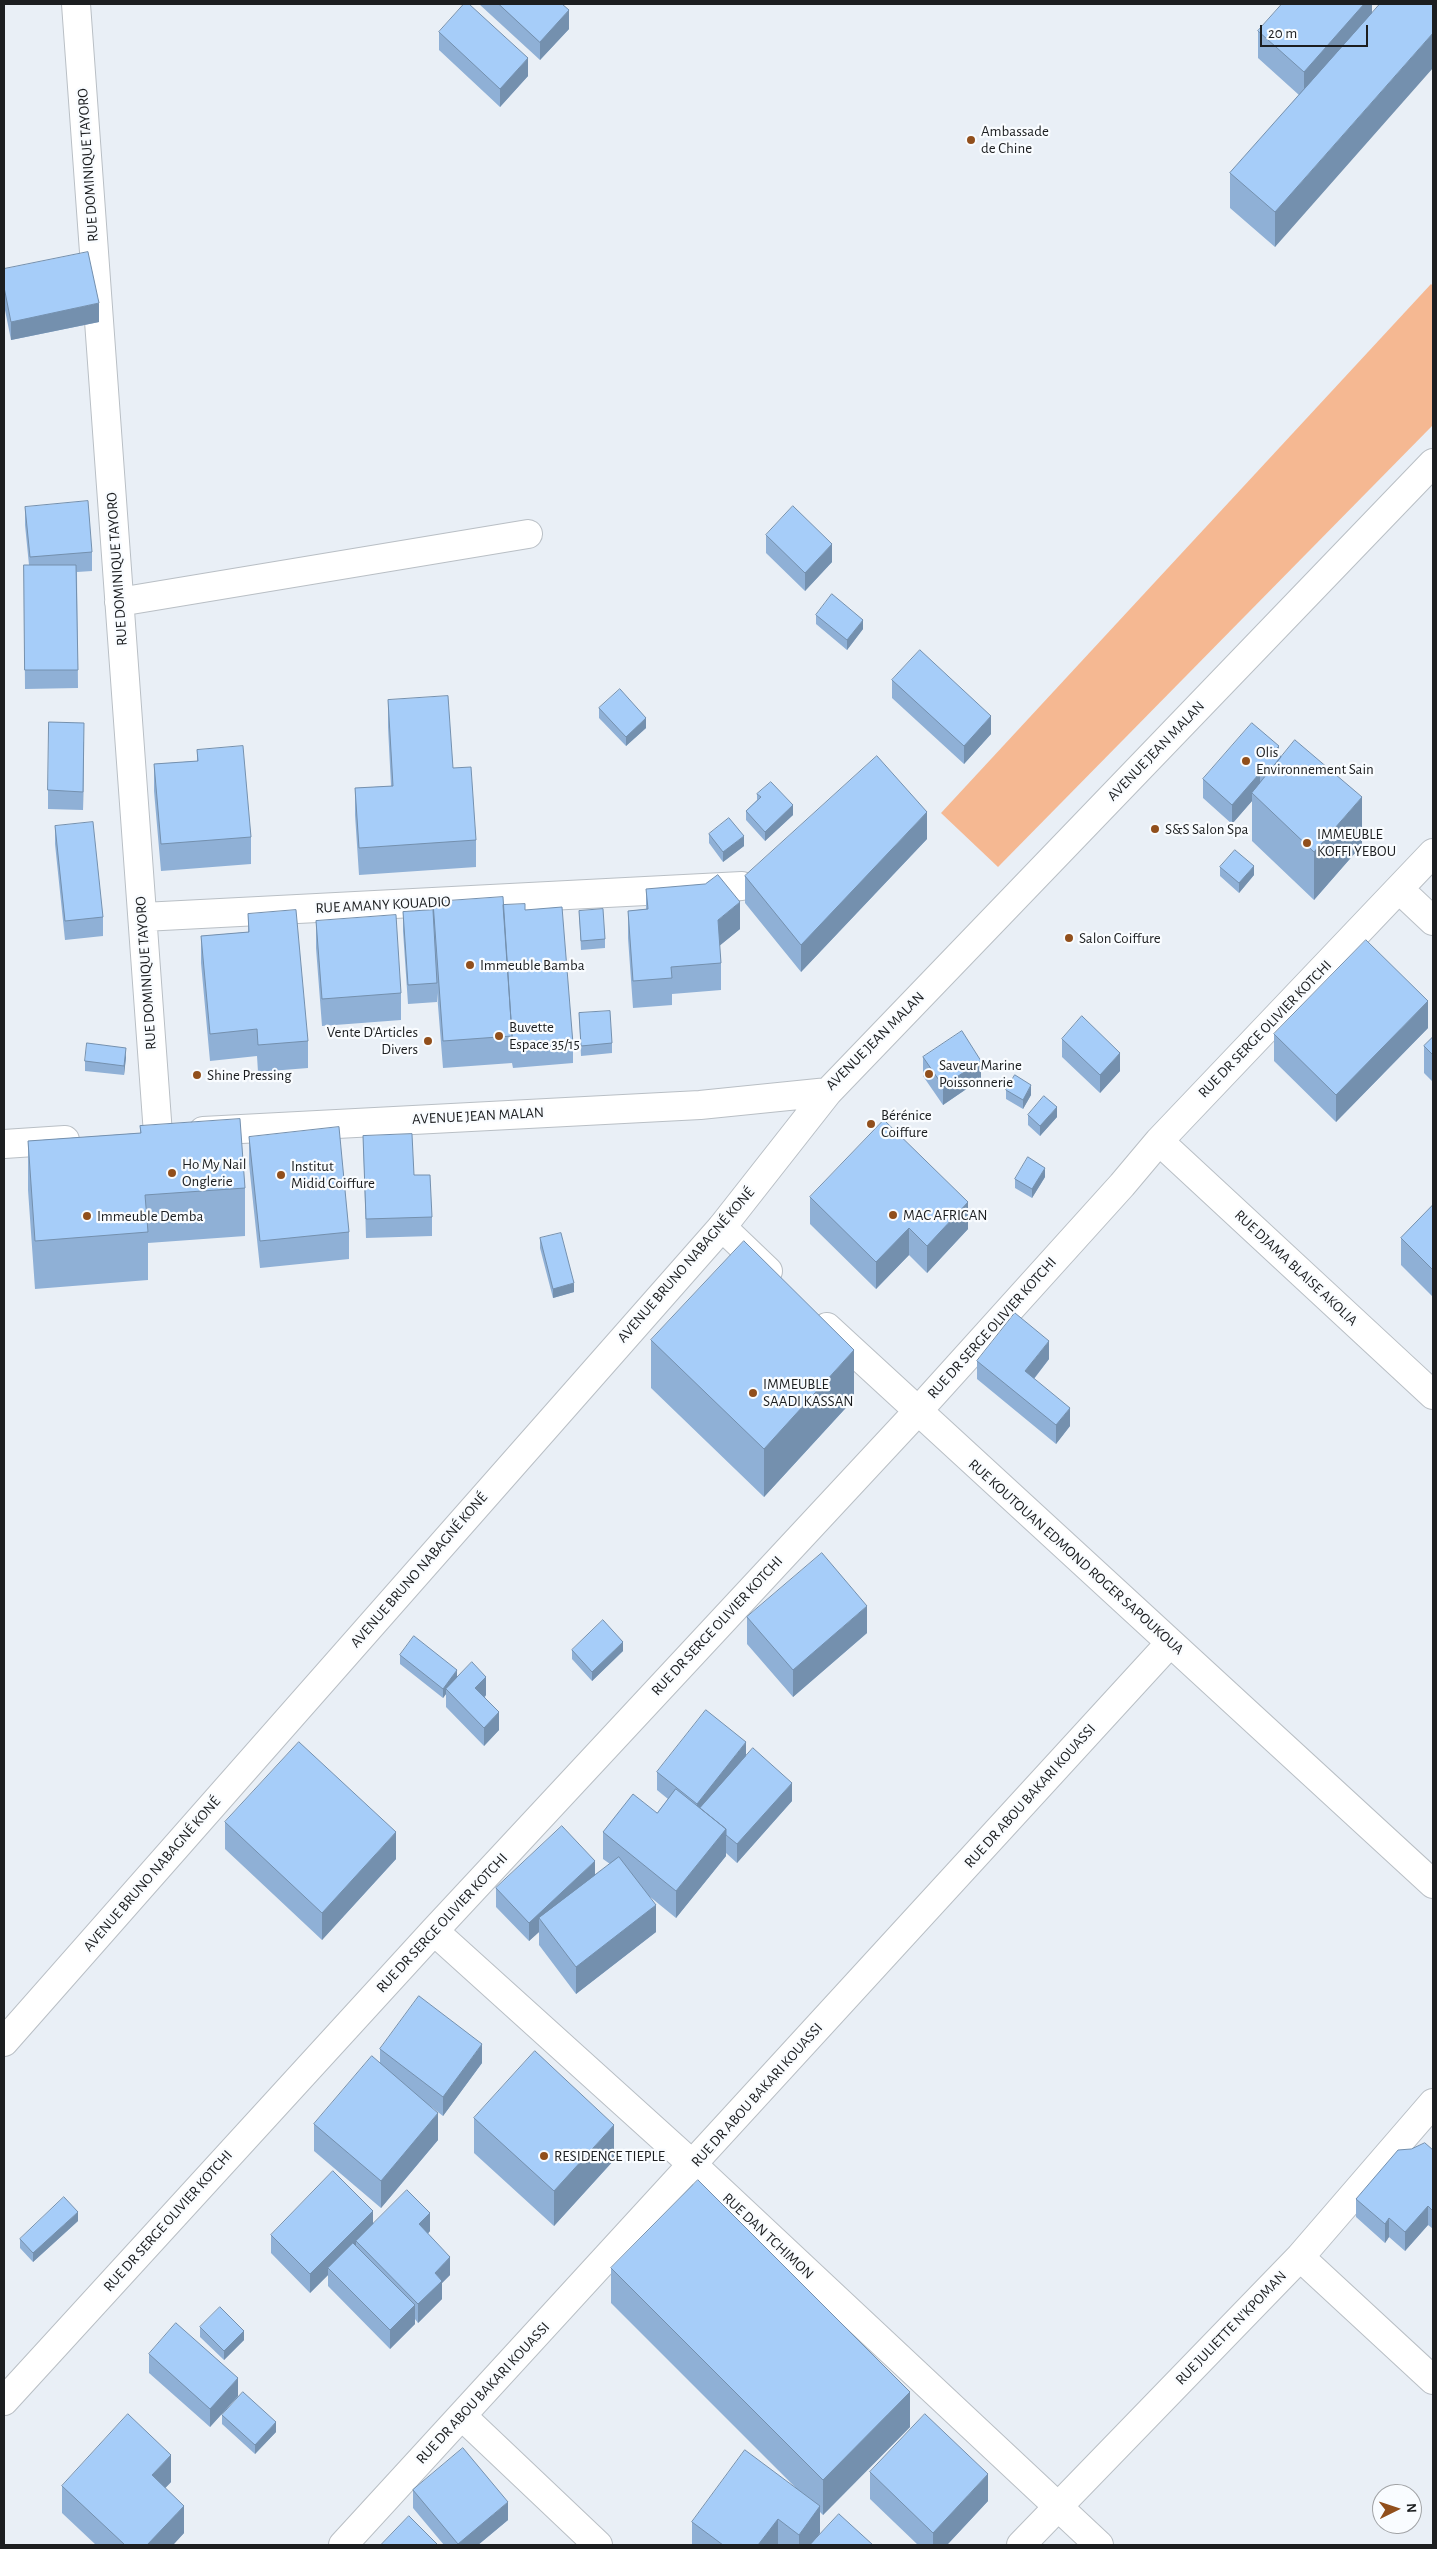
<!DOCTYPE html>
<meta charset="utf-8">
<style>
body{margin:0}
#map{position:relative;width:1437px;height:2549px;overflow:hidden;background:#e9eff6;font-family:"Alegreya Sans",sans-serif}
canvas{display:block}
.frame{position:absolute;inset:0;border:5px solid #1c1e20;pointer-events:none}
.north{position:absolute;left:1372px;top:2484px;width:50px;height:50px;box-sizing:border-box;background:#f9fcff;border:1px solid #a1a3a6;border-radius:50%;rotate:86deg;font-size:14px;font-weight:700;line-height:20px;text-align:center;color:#1c1e20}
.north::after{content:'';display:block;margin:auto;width:18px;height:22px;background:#914f1c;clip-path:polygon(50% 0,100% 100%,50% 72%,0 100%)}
.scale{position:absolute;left:1260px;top:25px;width:108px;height:22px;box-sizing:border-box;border:2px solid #1c1e20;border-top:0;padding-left:6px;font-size:15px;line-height:18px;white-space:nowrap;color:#1c1e20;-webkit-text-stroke:4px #f9fcff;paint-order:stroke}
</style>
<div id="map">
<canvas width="1437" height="2549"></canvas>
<div class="frame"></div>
<div class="north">N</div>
<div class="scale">20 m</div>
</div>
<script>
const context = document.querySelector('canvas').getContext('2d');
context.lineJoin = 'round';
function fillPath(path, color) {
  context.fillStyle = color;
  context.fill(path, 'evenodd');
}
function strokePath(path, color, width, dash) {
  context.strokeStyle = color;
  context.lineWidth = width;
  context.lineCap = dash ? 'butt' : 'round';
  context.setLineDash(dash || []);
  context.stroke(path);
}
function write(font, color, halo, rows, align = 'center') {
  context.font = font + ' "Alegreya Sans",sans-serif';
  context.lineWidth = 4.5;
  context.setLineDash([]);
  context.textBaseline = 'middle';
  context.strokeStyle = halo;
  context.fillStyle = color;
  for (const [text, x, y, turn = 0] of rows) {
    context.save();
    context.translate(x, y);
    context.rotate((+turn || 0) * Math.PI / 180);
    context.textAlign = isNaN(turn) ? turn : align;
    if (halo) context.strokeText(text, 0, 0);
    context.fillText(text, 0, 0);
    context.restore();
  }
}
const green = new Path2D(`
 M1431,284L1433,286V425L998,867L941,813Z`);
const minor = new Path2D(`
 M76,4L158,1134
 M119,602L528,534
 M1399,889L1433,921
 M143,917L742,886
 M1159,1141L1433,1395
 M722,1227L768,1271
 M827,1327L1433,1884
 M434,1931L693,2165L1099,2545
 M1300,2257L1433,2380
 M4,2401L434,1931L917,1412L1122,1185L1159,1141L1433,853
 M462,2416L598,2545
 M343,2545L1170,1643
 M1021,2545L1300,2257L1433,2103`);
const major = new Path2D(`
 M203,1131L700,1105L828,1092
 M4,1144L65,1140
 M4,2042L722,1227L828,1092L1433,463`);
const wall = new Path2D(`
 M479,4H562L569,29L540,60Z
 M1372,4L1275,247L1230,208V173L1299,95L1258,58V31Z
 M439,32L528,76L500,107L439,50Z
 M4,269L99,322L11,340L4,305Z
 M25,507L92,552V571L77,572L78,688L25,689L24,565H29L25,525Z
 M766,535L832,562L805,591L766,553Z
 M816,615L863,629L847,650L816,624Z
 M892,680L991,734L964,764L892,698Z
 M388,700L476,840V867L359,875L355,815V788L391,786L388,727Z
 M599,708L646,728L626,746L599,718Z
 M84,741L83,810L48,809V790Z
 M197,750L251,837V864L161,871L154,791V764L197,761Z
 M1279,754L1362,845L1314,900L1252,841V801L1232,824L1203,798V779Z
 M757,794L793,815L765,841L746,820V811L757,800Z
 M55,826L103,917V936L65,940L55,844Z
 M709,834L744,846L723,862L709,843Z
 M927,839L801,972L745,903V876Z
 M1220,867L1254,875L1239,893L1220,876Z
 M646,889L740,929L719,946L721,963V990L672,994V1005L633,1008L628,938V911L646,909Z
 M433,902L503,905L525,910L573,1044V1063L513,1068L512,1063L443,1068L437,993V1002L408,1004L403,931V912L433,910Z
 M579,911L605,939V948L581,950Z
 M248,914L308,1041V1068L258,1072L257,1056L210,1061L201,963V936L248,932Z
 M316,921L401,993V1020L322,1026L316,948Z
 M579,1013L612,1043V1053L581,1056Z
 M1428,1028L1336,1122L1274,1061V1034Z
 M1433,1037V1082L1424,1073V1046Z
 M1062,1039L1120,1071L1100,1093L1062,1057Z
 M126,1057L124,1075L85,1071V1061Z
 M923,1057L981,1079L943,1105L923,1076Z
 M1006,1090L1031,1095L1023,1109L1006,1099Z
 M1028,1115L1057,1117L1040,1136L1028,1125Z
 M140,1126L245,1188V1236L148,1243V1280L35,1289L28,1190V1141L140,1133Z
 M363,1136L414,1175L432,1217V1236L366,1238Z
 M249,1137L349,1232V1259L260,1268L249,1164Z
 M1045,1177L1032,1198L1015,1188V1179Z
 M810,1197L968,1229L927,1273L909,1255L876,1289L810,1224Z
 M1433,1205V1297L1401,1265V1238Z
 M540,1238L574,1292L553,1298L540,1248Z
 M651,1340L854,1399L764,1497L651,1388Z
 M1049,1359L1034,1379L1070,1426L1056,1444L977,1379V1361Z
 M747,1617L867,1633L793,1697L747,1644Z
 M572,1650L623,1651L592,1681L572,1659Z
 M400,1655L457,1677L486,1695L485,1697L499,1730L484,1746L446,1707V1694L443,1698L400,1664Z
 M746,1756L792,1801L737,1863L726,1853V1856L676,1918L649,1896L656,1932L576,1994L539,1945V1932L529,1941L496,1907V1888L595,1875L610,1864L603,1859V1832L657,1813L668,1799L657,1790V1772Z
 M225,1822L396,1859L322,1940L225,1849Z
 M380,2049L482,2063L443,2116L429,2105L438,2140L381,2208L314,2151V2124L380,2063Z
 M474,2118L614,2160L554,2226L474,2153Z
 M1433,2150V2226L1432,2228L1428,2225L1405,2251L1389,2237L1385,2243L1356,2217V2199Z
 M78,2221L33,2262L20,2248V2239Z
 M373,2223L430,2231L428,2234L450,2275L442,2283V2299L418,2323L415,2319V2324L390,2349L328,2286V2275L310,2293L271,2253V2235Z
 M611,2268L910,2427L823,2515L820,2512V2533L814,2541L873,2545H692V2522L795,2487L611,2303Z
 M200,2327L244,2340L224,2360L200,2337Z
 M149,2354L238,2396L210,2427L149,2373Z
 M222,2415L276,2432L255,2454L222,2424Z
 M870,2472L988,2501L947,2545H918L870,2499Z
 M171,2482L165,2488L184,2533L173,2545H96L62,2513V2486Z
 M413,2490L508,2520L478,2545H444L413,2508Z`);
const shadedWall = new Path2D(`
 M1364,4H1372V22L1304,99V72Z
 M569,10V29L540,60V42Z
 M1433,33V68L1275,247V212Z
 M528,58V76L500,107V89Z
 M99,303V322L11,340V322Z
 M832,544V562L805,591V573Z
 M863,620V629L847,650V640Z
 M991,716V734L964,764V746Z
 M646,718V728L626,746V737Z
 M84,723V741L83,810V792Z
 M1279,746V764L1274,751Z
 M1260,766V784L1252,793V801L1232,824V805L1256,771Z
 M1362,797V845L1314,900V852Z
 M793,805V815L765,841V832Z
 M927,812V839L801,972V945Z
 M744,836V846L723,862V852Z
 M1254,866V875L1239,893V883Z
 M740,902V929L718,947V920Z
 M1428,1001V1028L1336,1122V1095Z
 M126,1048V1057L124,1075V1066Z
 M1120,1053V1071L1100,1093V1075Z
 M981,1061V1079L943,1105V1086Z
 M1031,1085V1095L1023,1109V1100Z
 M1057,1107V1117L1040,1136V1126Z
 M1045,1168V1177L1032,1198V1189Z
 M968,1202V1229L927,1273V1246Z
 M909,1228V1255L876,1289V1262Z
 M574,1283V1292L553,1298V1289Z
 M1049,1341V1359L1025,1390V1371Z
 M854,1350V1399L764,1497V1449Z
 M1070,1408V1426L1056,1444V1425Z
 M867,1606V1633L793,1697V1670Z
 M623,1642V1651L592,1681V1672Z
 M457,1670V1679L446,1689V1694L443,1698V1689Z
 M486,1677V1695L475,1706V1688Z
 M499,1712V1730L484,1746V1728Z
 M746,1742V1760L697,1822V1804Z
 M792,1783V1801L737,1863V1844Z
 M726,1829V1856L676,1918V1891Z
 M396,1832V1859L322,1940V1913Z
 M595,1861V1879L539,1918V1932L529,1941V1923Z
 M656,1905V1932L576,1994V1967Z
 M5,1917V1944L4,1945V1918Z
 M482,2044V2063L443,2116V2097Z
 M438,2113V2140L381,2208V2181Z
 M614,2125V2160L554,2226V2191Z
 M1428,2206V2225L1405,2251V2232Z
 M1433,2208V2226L1432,2228V2210Z
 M373,2211V2229L356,2241V2247L328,2268V2275L310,2293V2274Z
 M78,2212V2221L33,2262V2253Z
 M430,2213V2231L419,2243V2224Z
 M1389,2218V2237L1385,2243V2224Z
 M450,2257V2275L442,2283V2299L418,2323V2304L435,2273Z
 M415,2305V2324L390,2349V2330Z
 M244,2331V2340L224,2360V2351Z
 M238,2378V2396L210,2427V2409Z
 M910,2392V2427L823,2515V2480Z
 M276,2422V2432L255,2454V2445Z
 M171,2455V2482L152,2502V2475Z
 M988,2474V2501L947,2545H933V2533Z
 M508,2502V2520L478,2545H458V2544Z
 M184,2506V2533L173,2545H147Z
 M820,2506V2533L811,2545H799V2535Z
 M778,2519V2545H758Z`);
const building = new Path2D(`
 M464,4H469L528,58L500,89L439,32Z
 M499,4H562L569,10L540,42Z
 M1282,4H1364L1304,72L1258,31Z
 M1380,4H1433V33L1275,212L1230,173Z
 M88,252L99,303L11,322L4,287V269Z
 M88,501L92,552L30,557L25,507Z
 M793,506L832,544L805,573L766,535Z
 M24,565H76L78,670H25Z
 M832,594L863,620L847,640L816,615Z
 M920,650L991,716L964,746L892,680Z
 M620,689L646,718L626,737L599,708Z
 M448,696L453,768L471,767L476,840L359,848L355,788L393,786L388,700Z
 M49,722L84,723L83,792L48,790Z
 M1252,723L1279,746L1274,751L1281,757L1268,773L1260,766L1256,771L1259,774L1232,805L1203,779Z
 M1295,740L1362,797L1314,852L1252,793Z
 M243,746L251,837L161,844L154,764L198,761L197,750Z
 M877,756L927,812L801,945L745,876Z
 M771,782L793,805L765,832L746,811L761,797L757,794Z
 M729,818L744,836L723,852L709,834Z
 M93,822L103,917L65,921L55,826Z
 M1235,850L1254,866L1239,883L1220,867Z
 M718,875L740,902L718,920L721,963L671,967L672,978L633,981L628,911L648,909L646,889L705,884Z
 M503,897L512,1036L443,1041L433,902Z
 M525,904V910L562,907L573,1044L513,1049L503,905Z
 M603,909L605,939L581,941L579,911Z
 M296,910L308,1041L258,1045L257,1029L210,1034L201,936L249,932L248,914Z
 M433,910L437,983L408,985L403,912Z
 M396,915L401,993L322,999L316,921Z
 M1366,940L1428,1001L1336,1095L1274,1034Z
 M610,1011L612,1043L581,1046L579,1013Z
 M1082,1016L1120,1053L1100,1075L1062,1039Z
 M962,1031L981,1061L943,1086L923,1057Z
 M1433,1037V1055L1424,1046Z
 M87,1043L126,1048L124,1066L85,1061Z
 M1015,1075L1031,1085L1023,1100L1006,1090Z
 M1044,1096L1057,1107L1040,1126L1028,1115Z
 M240,1119L245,1188L145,1195L148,1232L35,1241L28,1141L141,1133L140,1126Z
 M884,1120L968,1202L927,1246L909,1228L876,1262L810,1197Z
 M339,1127L349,1232L260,1241L249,1137Z
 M412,1134L414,1175H430L432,1217L366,1219L363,1136Z
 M1028,1157L1045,1168L1032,1189L1015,1179Z
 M1433,1205V1270L1401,1238Z
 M561,1233L574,1283L553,1289L540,1238Z
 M744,1241L854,1350L764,1449L651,1340Z
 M1015,1313L1049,1341L1025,1371L1070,1408L1056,1425L977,1361Z
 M822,1553L867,1606L793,1670L747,1617Z
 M603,1620L623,1642L592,1672L572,1650Z
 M414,1636L457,1670L443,1689L400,1655Z
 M472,1662L486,1677L475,1688L499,1712L484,1728L446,1689Z
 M706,1710L746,1742L697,1804L657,1772Z
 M299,1742L396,1832L322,1913L225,1822Z
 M753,1748L792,1783L737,1844L726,1835V1829L700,1808Z
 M676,1789L726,1829L676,1891L603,1832L633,1794L657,1813Z
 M562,1826L595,1861L529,1923L496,1888Z
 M619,1857L656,1905L576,1967L539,1918Z
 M419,1996L482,2044L443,2097L380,2049Z
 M535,2051L614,2125L554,2191L474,2118Z
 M372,2056L438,2113L381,2181L314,2124Z
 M1425,2143L1433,2150V2208L1432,2210L1428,2206L1405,2232L1389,2218L1385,2224L1356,2199L1398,2150L1411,2149Z
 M333,2171L373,2211L310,2274L271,2235Z
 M698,2180L910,2392L823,2480L611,2268Z
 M407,2190L430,2213L419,2224L450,2257L435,2273L442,2281L418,2304L356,2241Z
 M64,2197L78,2212L33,2253L20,2239Z
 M353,2243L415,2305L390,2330L328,2268Z
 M220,2307L244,2331L224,2351L200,2327Z
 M176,2323L238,2378L210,2409L149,2354Z
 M243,2392L276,2422L255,2445L222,2415Z
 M128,2414L171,2455L152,2475L184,2506L147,2545H125L62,2486Z
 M925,2414L988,2474L933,2533L870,2472Z
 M463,2448L508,2502L458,2544L413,2490Z
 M745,2450L820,2506L799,2535L778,2519L758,2545H723L692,2522Z
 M839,2514L873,2545H810Z
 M409,2516L438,2545H381Z`);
const markers = [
 [971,140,5,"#914f1c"],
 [1246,761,5,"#914f1c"],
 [1155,829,5,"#914f1c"],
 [1307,843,5,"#914f1c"],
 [1069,938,5,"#914f1c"],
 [470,965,5,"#914f1c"],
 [499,1036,5,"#914f1c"],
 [428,1041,5,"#914f1c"],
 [929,1074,5,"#914f1c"],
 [197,1075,5,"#914f1c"],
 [871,1124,5,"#914f1c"],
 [172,1173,5,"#914f1c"],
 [281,1175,5,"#914f1c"],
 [893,1215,5,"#914f1c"],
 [87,1216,5,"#914f1c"],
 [753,1393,5,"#914f1c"],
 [544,2156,5,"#914f1c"]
];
const poiNames = [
 ["Ambassade",981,131],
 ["de Chine",981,148],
 ["Olis",1256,752],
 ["Environnement Sain",1256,769],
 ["S&S Salon Spa",1165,829],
 ["IMMEUBLE",1317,834],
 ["KOFFI YEBOU",1317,851],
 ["Salon Coiffure",1079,938],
 ["Immeuble Bamba",480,965],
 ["Buvette",509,1027],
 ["Espace 35/15",509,1044],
 ["Vente D'Articles",418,1032,"right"],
 ["Divers",418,1049,"right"],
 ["Saveur Marine",939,1065],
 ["Poissonnerie",939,1082],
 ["Shine Pressing",207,1075],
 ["Bérénice",881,1115],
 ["Coiffure",881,1132],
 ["Ho My Nail",182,1164],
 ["Onglerie",182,1181],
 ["Institut",291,1166],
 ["Midid Coiffure",291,1183],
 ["MAC AFRICAN",903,1215],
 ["Immeuble Demba",97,1216],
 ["IMMEUBLE",763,1384],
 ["SAADI KASSAN",763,1401],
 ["RESIDENCE TIEPLE",554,2156]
];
const streetNames = [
 ["RUE DOMINIQUE TAYORO",88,165,-94],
 ["RUE DOMINIQUE TAYORO",117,569,-94],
 ["AVENUE JEAN MALAN",1156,751,-46],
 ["RUE AMANY KOUADIO",383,905,-3],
 ["RUE DOMINIQUE TAYORO",146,973,-94],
 ["RUE DR SERGE OLIVIER KOTCHI",1265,1029,-46],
 ["AVENUE JEAN MALAN",875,1041,-45],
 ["AVENUE JEAN MALAN",478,1116,-3],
 ["AVENUE BRUNO NABAGNÉ KONÉ",686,1265,-49],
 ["RUE DJAMA BLAISE AKOLIA",1296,1268,43],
 ["RUE DR SERGE OLIVIER KOTCHI",992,1328,-48],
 ["RUE KOUTOUAN EDMOND ROGER SAPOUKOUA",1076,1557,42],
 ["AVENUE BRUNO NABAGNÉ KONÉ",419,1570,-49],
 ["RUE DR SERGE OLIVIER KOTCHI",717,1626,-47],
 ["RUE DR ABOU BAKARI KOUASSI",1030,1796,-48],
 ["AVENUE BRUNO NABAGNÉ KONÉ",152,1874,-49],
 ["RUE DR SERGE OLIVIER KOTCHI",442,1923,-47],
 ["RUE DR ABOU BAKARI KOUASSI",757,2095,-48],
 ["RUE DR SERGE OLIVIER KOTCHI",168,2221,-48],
 ["RUE DAN TCHIMON",768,2236,43],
 ["RUE JULIETTE N'KPOMAN",1231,2328,-46],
 ["RUE DR ABOU BAKARI KOUASSI",483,2393,-47]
];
fillPath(green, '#f5b892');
strokePath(minor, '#b9bfc5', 30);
strokePath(major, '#b9bfc5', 30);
strokePath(minor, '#fff', 28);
strokePath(major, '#fff', 28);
fillPath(wall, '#8fb0d6');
fillPath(shadedWall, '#7490ae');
fillPath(building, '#a6cdf9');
strokePath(building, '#7490ae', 1);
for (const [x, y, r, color] of markers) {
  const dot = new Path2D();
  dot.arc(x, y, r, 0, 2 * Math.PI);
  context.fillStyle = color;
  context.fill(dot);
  strokePath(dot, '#f9fcff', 2);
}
write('15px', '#1c1e20', '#f9fcff', poiNames, 'left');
write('15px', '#1c1e20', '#f9fcff', streetNames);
</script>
